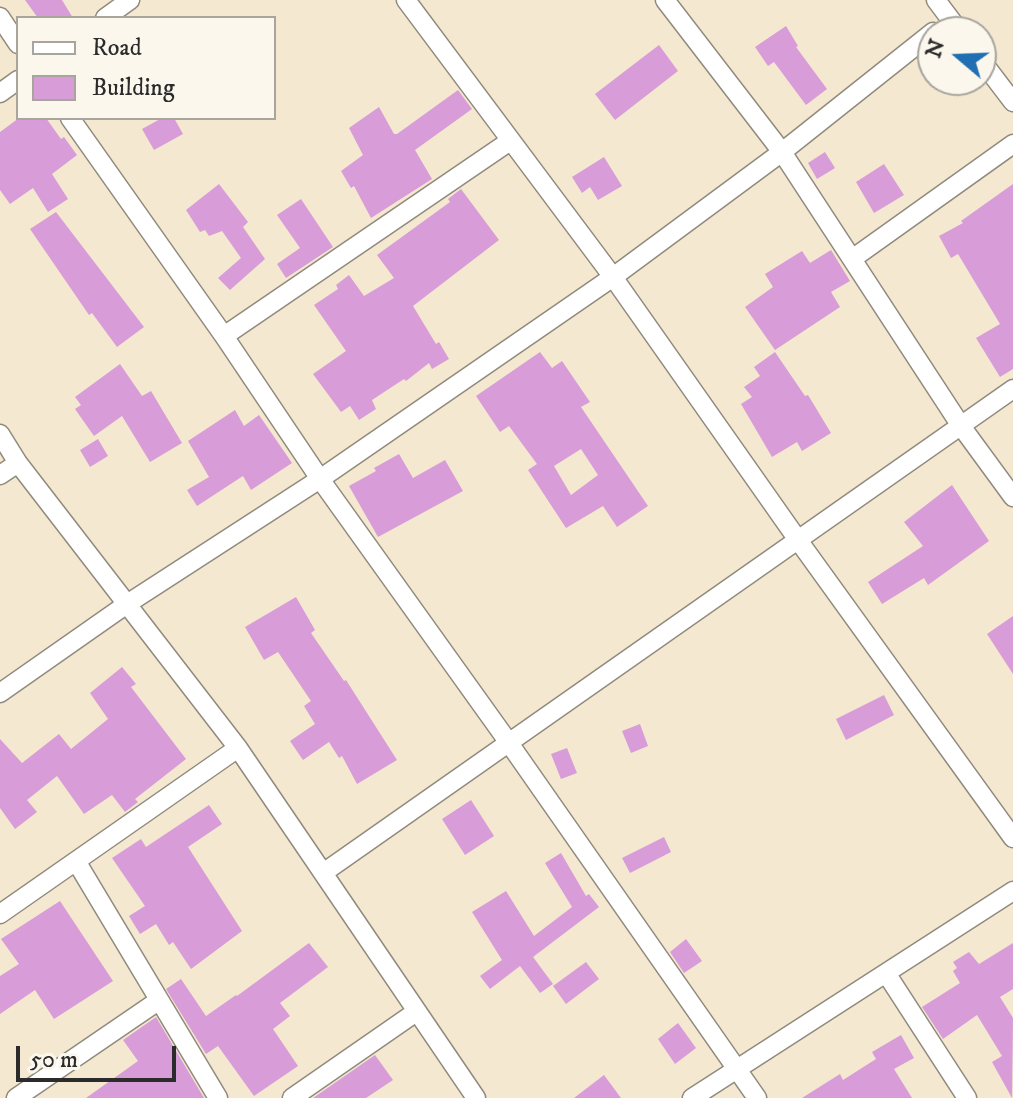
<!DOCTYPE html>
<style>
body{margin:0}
#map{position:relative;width:1013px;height:1098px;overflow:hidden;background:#f4e8d0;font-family:"IM FELL DW Pica",serif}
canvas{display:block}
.legend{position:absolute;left:16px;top:16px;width:260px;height:104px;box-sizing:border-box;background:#fbf7ec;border:2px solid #a8a59f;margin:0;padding:10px 14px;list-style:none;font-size:24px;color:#2b2b2b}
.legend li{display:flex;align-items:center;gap:16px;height:40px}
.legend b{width:40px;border:2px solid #a8a59f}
.north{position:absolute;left:917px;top:16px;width:80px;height:80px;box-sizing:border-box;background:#fbf7ec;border:2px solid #a8a59f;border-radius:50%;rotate:289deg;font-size:22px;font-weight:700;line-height:32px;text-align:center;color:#2b2b2b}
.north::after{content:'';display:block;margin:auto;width:28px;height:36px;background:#1f6fb2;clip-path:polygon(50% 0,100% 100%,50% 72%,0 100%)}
.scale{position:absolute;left:16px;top:1046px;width:160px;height:36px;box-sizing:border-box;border:4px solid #2b2b2b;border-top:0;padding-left:10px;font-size:24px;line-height:28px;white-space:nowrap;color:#2b2b2b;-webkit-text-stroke:6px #fbf7ec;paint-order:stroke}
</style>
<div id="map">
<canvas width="1013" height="1098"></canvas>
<ul class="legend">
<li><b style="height:10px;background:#fff"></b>Road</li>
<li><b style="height:22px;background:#d89cd8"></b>Building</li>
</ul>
<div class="north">N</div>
<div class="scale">50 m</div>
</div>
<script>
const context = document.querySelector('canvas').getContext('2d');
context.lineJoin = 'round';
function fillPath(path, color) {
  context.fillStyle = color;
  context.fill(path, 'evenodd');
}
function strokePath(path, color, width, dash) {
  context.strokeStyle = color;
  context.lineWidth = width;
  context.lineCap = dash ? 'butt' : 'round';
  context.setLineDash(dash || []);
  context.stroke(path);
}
const building = new Path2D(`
 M25,0H62L73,18H38Z
 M786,26L798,46L796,47L827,89L806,105L774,62L768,66L755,47Z
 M659,45L678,71L615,120L595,94Z
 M458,90L472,109L415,150L432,179L371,218L354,186L351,188L341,171L363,155L349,128L379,107L394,134H397Z
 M19,118H46L61,139L64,137L77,155L52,174L68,199L48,212L33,188L10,204L0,190V132Z
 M162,118H174L183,134L154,150L142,129Z
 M825,152L835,168L817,179L808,163Z
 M604,157L622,186L598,200L590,187L582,193L572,177Z
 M884,164L904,195L874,213L856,182Z
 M219,184L248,222L243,227L265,259L230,290L218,278L241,258L222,231L209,236L205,230L200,232L186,210Z
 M1013,184V369L1000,377L976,338L1000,324L958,254L951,258L939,236L963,223L961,221Z
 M461,189L499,240L413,306L436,344L439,342L449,359L432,369L429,363L406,381L404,379L372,400L376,409L359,420L350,406L341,412L313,374L346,351L314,305L338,289L336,285L349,275L364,296L394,278L377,255L450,202L448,199Z
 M301,199L333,247L286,278L277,264L300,248L277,215Z
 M56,212L144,327L117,347L92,313L89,315L30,229Z
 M831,250L850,281L831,292L840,307L775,350L745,307L773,287L765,274L802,251L810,263Z
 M540,352L552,368L562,361L590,402L581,407L648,506L617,527L603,506L566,528L528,470L537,464L509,426L500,432L476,396ZM581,449L598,475L571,495L554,466Z
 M775,352L805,396L808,395L831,433L802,451L797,442L772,457L741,404L752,397L744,387L760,376L754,367Z
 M120,364L142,396L151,391L182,443L150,462L122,416L94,436L75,409L81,405L75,397Z
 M235,410L244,426L259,415L292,463L251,490L243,476L197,506L187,490L209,477L188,441Z
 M98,439L108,456L90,467L80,450Z
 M399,454L413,478L445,460L463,491L378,537L349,486L376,471L374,468Z
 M952,485L989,541L928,585L924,578L882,604L868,582L923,546L904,522Z
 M296,597L315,630L311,633L344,681L346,680L397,760L357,784L342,756L339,758L329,742L303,760L290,741L315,724L304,706L311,701L278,652L264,660L245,627Z
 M1013,616V674L987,634Z
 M122,667L136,684L131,687L186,759L135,799L138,802L125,812L112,795L84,814L57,776L27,800L37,812L15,829L0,808V739L22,763L59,734L71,749L108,719L90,693Z
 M884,695L894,715L846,740L836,719Z
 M640,724L648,746L631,753L622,731Z
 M567,748L577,773L561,779L551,754Z
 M471,800L494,836L465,855L442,819Z
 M209,805L222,824L188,847L242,931L191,969L173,942L169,945L156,924L140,934L129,916L145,906L112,858L141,839L146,847Z
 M664,837L671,852L630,873L622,858Z
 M561,853L586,896L589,894L599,907L533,957L553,984L540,993L520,966L490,989L480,976L502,960L472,912L506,891L534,936L572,907L545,863Z
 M60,901L113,981L54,1019L35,990L0,1014V976L19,964L1,939Z
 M686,939L702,961L684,973L670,952Z
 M309,943L328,967L280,1003L290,1016L273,1029L298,1066L254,1096L218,1046L206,1054L166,989L181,979L206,1016L236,995L237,996Z
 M1013,943V989L1000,997L1013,1018L1012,1098L992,1062L1002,1056L977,1015L943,1039L922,1007L960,983L953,971L957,968L953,962L969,952L979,964Z
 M586,962L599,979L566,1004L553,986Z
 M156,1017L204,1098H86L138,1061L123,1040Z
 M678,1023L696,1048L675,1064L658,1039Z
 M901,1035L914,1058L894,1069L912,1098H802L840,1074L843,1080L876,1059L872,1052Z
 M375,1055L393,1080L366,1098H313Z
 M604,1075L621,1098H574Z`);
const street = new Path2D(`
 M406,0L613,277L798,540L1013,838
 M665,0L782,152L961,426L1013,497
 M936,0L960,32
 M0,17L18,44
 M105,18L130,0
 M981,60L1013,102
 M0,93L18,80
 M70,118L224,336L320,479L509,743L757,1098
 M852,259L1013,144
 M224,336L510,141
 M0,434L18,463L238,748L476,1098
 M0,475L18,463
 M0,693L127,604L320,479L613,277L782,152L933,32
 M76,861L218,1098
 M323,873L1013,389
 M0,914L238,748
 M886,973L967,1098
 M16,1098L158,1001
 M292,1098L416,1012
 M692,1098L1013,891`);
fillPath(building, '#d89cd8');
strokePath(street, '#908a7e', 21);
strokePath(street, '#fff', 18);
</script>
